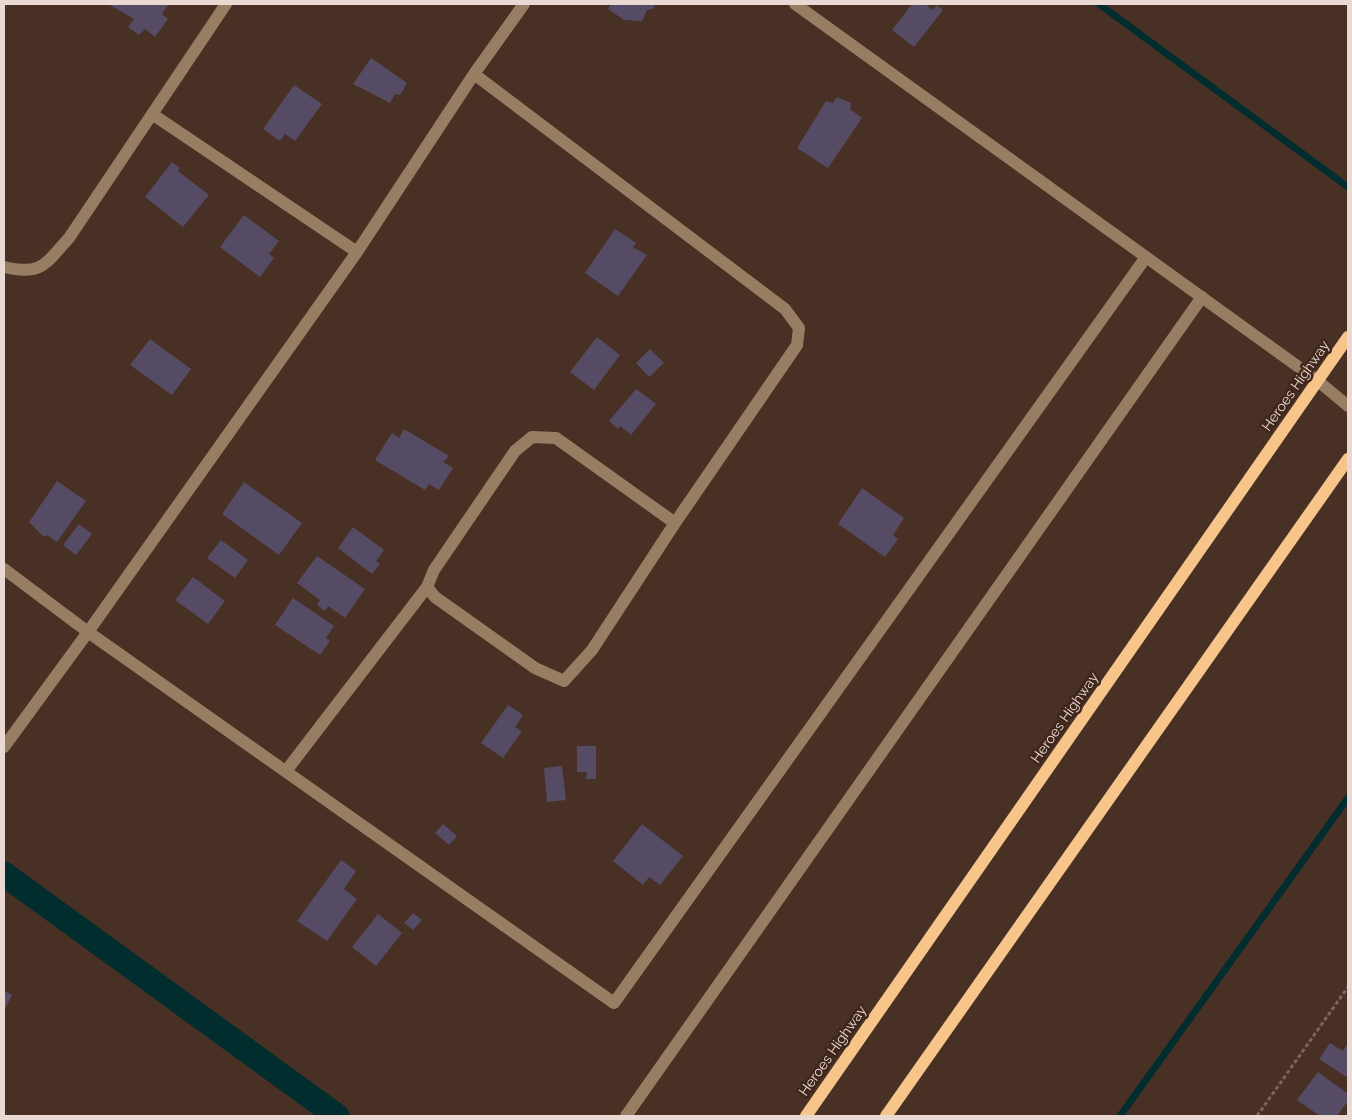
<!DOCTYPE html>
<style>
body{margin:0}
#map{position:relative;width:1352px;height:1120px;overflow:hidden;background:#493025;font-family:Raleway,sans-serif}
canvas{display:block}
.frame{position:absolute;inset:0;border:5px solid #ead9d2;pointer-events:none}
</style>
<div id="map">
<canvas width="1352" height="1120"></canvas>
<div class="frame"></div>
</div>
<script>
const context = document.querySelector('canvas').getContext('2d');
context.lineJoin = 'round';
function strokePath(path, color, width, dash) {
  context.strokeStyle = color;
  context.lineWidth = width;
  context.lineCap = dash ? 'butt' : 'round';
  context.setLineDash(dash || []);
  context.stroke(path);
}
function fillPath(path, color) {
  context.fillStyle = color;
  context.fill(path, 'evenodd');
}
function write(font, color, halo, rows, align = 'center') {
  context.font = font + ' Raleway,sans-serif';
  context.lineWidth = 5;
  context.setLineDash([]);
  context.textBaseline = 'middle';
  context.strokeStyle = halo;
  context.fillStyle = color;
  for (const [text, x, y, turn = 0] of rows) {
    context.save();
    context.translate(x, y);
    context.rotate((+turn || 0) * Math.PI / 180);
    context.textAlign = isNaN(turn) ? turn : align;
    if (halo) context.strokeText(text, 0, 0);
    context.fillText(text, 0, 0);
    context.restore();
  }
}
const stream = new Path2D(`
 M1099,4L1348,187
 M1120,1116L1348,798`);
const canal = new Path2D(`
 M4,874L337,1116`);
const building = new Path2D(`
 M108,4H167L168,5L162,14L168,19L155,37L145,29L139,35L128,27L134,19Z
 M611,4H655L653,9L647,10L642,21L624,20L608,9Z
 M912,4H925L933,10L937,5L943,10L914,47L892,30Z
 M371,58L407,83L400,95L395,94L390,103L353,84Z
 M294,85L322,104L295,141L285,134L280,141L263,129Z
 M837,97L851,103L850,109L862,118L828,168L797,148L826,101L833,103Z
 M172,162L180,168L178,171L209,195L183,227L145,197Z
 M244,215L279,241L269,254L274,258L260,277L220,247Z
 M615,229L636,243L633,247L647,255L618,296L585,273Z
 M597,337L620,355L594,390L570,372Z
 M150,339L191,369L172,395L130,365Z
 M650,349L664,363L649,377L636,363Z
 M636,389L656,404L631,435L620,426L618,429L609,421Z
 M404,429L449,456L443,462L453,468L439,490L429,484L425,490L375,460L392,433L399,438Z
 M57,481L86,501L57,542L47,535L44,537L29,522Z
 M244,482L302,523L279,555L222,514Z
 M862,488L904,518L893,535L898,539L885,557L838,524Z
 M79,524L92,534L76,555L63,545Z
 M353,527L384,550L376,561L380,564L372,574L338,548Z
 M221,540L248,560L235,578L207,558Z
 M317,556L365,589L345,618L328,606L325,611L317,605L320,600L297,583Z
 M193,577L225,601L208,624L175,600Z
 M293,598L334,626L326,638L330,641L320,655L275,625Z
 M508,705L523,715L515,727L522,731L503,758L481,743Z
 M577,746H596V779H586L587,772H577Z
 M562,766L566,800L547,802L544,768Z
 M443,824L457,836L449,845L435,833Z
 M642,824L683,856L660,885L649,877L643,885L613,861Z
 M341,860L356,871L344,889L357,899L327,941L297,921Z
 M413,913L422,920L413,930L404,923Z
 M378,914L402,933L376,966L352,947Z
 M4,991L12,995L4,1011Z
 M1330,1043L1343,1051L1348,1043V1078L1319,1059Z
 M1318,1072L1348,1094V1101L1337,1116H1320L1297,1100Z`);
const path = new Path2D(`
 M1257,1116L1348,987`);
const minor = new Path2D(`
 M795,4L1318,381L1348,406
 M474,74L785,309L799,328L797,345L675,523L592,650L564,681L535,668L435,597L427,587L434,570L515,451L532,437L556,438L675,523
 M152,114L357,252
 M4,267C42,276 45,264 69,238L226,4
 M4,569L88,632L614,1003L1146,257
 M4,747L88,632L357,252L474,74L524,4
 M286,771L427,587
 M626,1116L1202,297`);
const major = new Path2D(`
 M806,1116L1348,337
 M886,1116L1348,459`);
const streetNames = [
 ["Heroes Highway",1296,386,-55],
 ["Heroes Highway",1065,718,-55],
 ["Heroes Highway",833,1051,-55]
];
strokePath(stream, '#022d2e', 7);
strokePath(canal, '#022d2e', 25);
fillPath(building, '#554b64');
strokePath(path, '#7c655c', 3, [4, 2.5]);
strokePath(minor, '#977e63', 12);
strokePath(major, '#f7c58a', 12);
write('14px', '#ead9d2', '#3e261b', streetNames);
</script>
